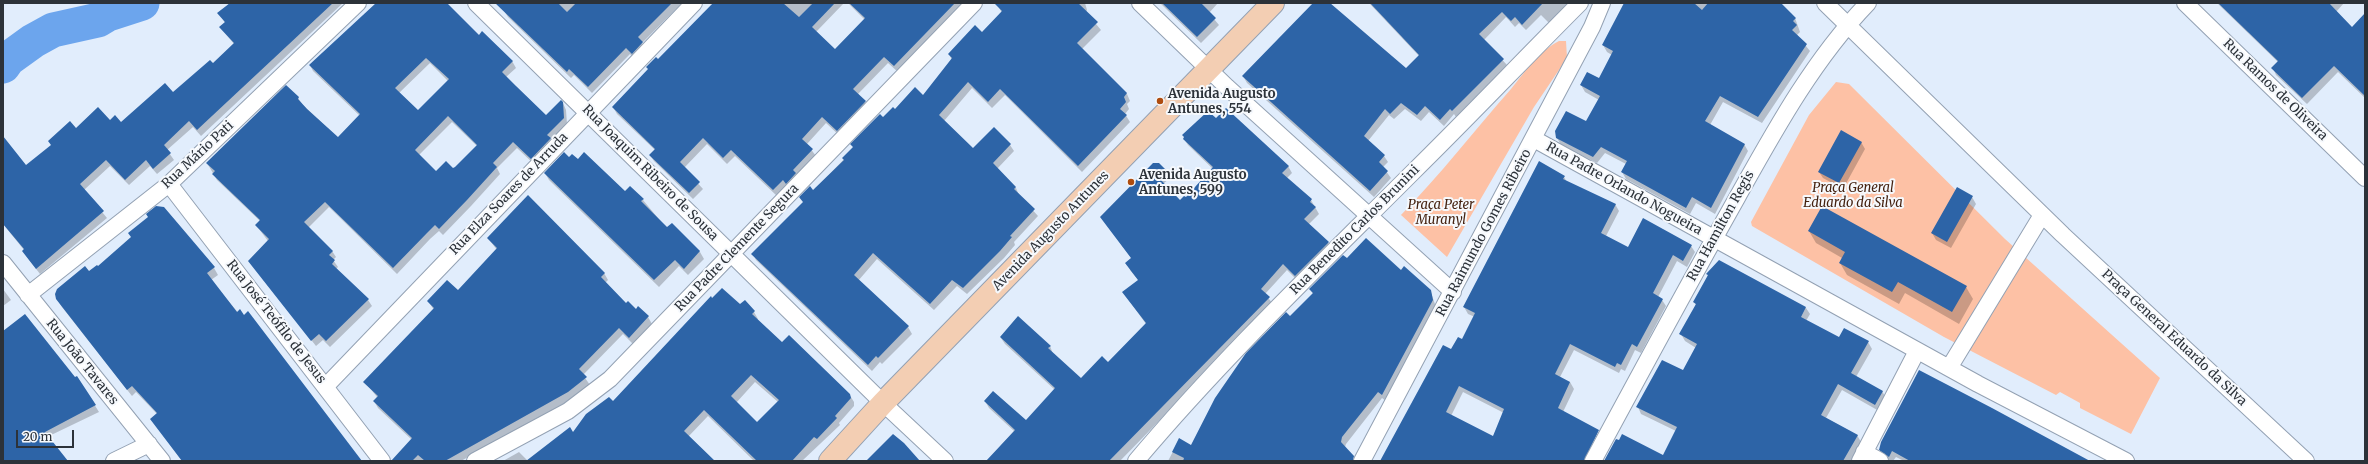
<!DOCTYPE html>
<meta charset="utf-8">
<style>
body{margin:0}
#map{position:relative;width:2368px;height:464px;overflow:hidden;background:#e1edfc;font-family:Merriweather,serif}
canvas{display:block}
.frame{position:absolute;inset:0;border:4px solid #2c3239;pointer-events:none}
.scale{position:absolute;left:16px;top:430px;width:58px;height:18px;box-sizing:border-box;border:2px solid #2c3239;border-top:0;padding-left:5px;font-size:12px;line-height:14px;white-space:nowrap;color:#2c3239;-webkit-text-stroke:3px #f6f9fd;paint-order:stroke}
</style>
<div id="map">
<canvas width="2368" height="464"></canvas>
<div class="frame"></div>
<div class="scale">20 m</div>
</div>
<script>
const context = document.querySelector('canvas').getContext('2d');
context.lineJoin = 'round';
function fillPath(path, color) {
  context.fillStyle = color;
  context.fill(path, 'evenodd');
}
function strokePath(path, color, width, dash) {
  context.strokeStyle = color;
  context.lineWidth = width;
  context.lineCap = dash ? 'butt' : 'round';
  context.setLineDash(dash || []);
  context.stroke(path);
}
function write(font, color, halo, rows, align = 'center') {
  context.font = font + ' Merriweather,serif';
  context.lineWidth = 4;
  context.setLineDash([]);
  context.textBaseline = 'middle';
  context.strokeStyle = halo;
  context.fillStyle = color;
  for (const [text, x, y, turn = 0] of rows) {
    context.save();
    context.translate(x, y);
    context.rotate((+turn || 0) * Math.PI / 180);
    context.textAlign = isNaN(turn) ? turn : align;
    if (halo) context.strokeText(text, 0, 0);
    context.fillText(text, 0, 0);
    context.restore();
  }
}
const green = new Path2D(`
 M1559,41H1566L1567,58L1534,107L1447,257L1401,215C1440,175 1474,131 1511,89C1525,72 1539,51 1559,41Z
 M1836,82L1849,84L2005,239L2160,378L2131,434L2080,408V403L2060,392L2056,395L1944,337L1752,226L1751,222L1809,115Z`);
const shadow = new Path2D(`
 M227,3H343L201,136L193,127L167,150L174,160L157,174L150,166L129,185L110,166L84,190L107,218L40,274L27,257L24,250L3,224V137L26,166L76,129L110,122L121,124L173,94L213,65L234,44L220,27L225,23L219,13L229,6Z
 M377,3H445L479,36L512,61L516,68L506,77L546,116L563,103L566,110L567,124L535,165L517,148L497,168L500,174L471,206L443,235L439,231L430,239L397,274L329,207L308,228L332,251L336,257L333,260L338,267L336,269L368,300L372,306L330,347L323,340L316,346L249,261L268,241L256,225L260,221L217,180L207,163L298,98L302,104L338,138L360,116L313,71L310,65ZM430,63L448,81L418,112L399,93ZM452,122L477,146L453,170L436,172L419,155Z
 M499,3H682L642,43L646,50L636,60L630,54L592,93L574,75L571,78L508,17Z
 M715,3H844L816,32L835,50L865,20L848,3H965L898,72L888,63L858,94L869,108L841,137L826,123L807,144L816,156L777,196L735,156L727,164L707,144L684,168L703,189L693,199L654,161L650,155L655,150L617,114L613,107L649,70L647,67L658,61Z
 M998,3H1085L1087,10L1086,12L1101,30L1082,49L1127,94L1130,101L1127,104L1129,109L1125,114L1130,122L1082,172L1005,95L992,108L972,88L944,121L973,150L1010,145L1014,151L997,169L1016,188L1019,195L1038,216L1014,242L1015,245L1004,258L967,294L957,286L934,310L877,259L858,281L908,327L912,334L882,364L880,362L872,371L756,260L753,254L804,203L800,198L813,191L883,119L923,96L952,60L949,54L982,33L1002,13L997,4Z
 M1160,3H1218L1209,13L1219,25L1201,43Z
 M1315,3H1329L1406,70L1419,56L1369,3H1569L1549,23L1541,15L1526,30L1519,23L1515,27L1506,17L1484,40L1507,65L1456,117L1454,114L1444,126L1429,112L1421,121L1405,109L1394,119L1389,115L1368,141L1384,156L1388,162L1383,167L1391,178L1374,197L1247,83L1243,76Z
 M1625,3H1780L1795,18L1800,32L1797,35L1810,51L1762,123L1723,102L1710,125L1744,144L1748,151L1715,214L1696,203L1690,214L1626,179L1622,172L1626,164L1605,153L1597,163L1561,145L1557,138L1586,123L1599,100L1585,92L1581,85L1599,79L1612,55L1607,52L1603,45Z
 M2217,3H2344L2336,12L2352,28L2365,15V98L2338,72L2307,104L2276,75L2273,68L2278,62Z
 M1216,120L1288,166L1292,173L1287,178L1311,200L1319,214L1308,225L1328,243L1332,249L1299,282L1287,270L1265,294L1273,304L1120,461H987L1014,431L989,408L985,401L1026,421L1055,390L1005,344L1001,338L1050,346L1053,354L1081,379L1108,364L1146,324L1123,292L1139,281L1130,270L1132,259L1101,217L1166,171L1170,178L1163,184L1180,201L1186,199L1213,169L1188,145L1184,139Z
 M1861,142L1865,149L1843,189L1823,178L1819,172Z
 M569,159L625,193L643,200L667,229L672,224L700,252L704,259L688,275L679,266L659,287L549,180L545,173Z
 M1564,177L1567,182L1615,204L1619,211L1606,236L1628,248L1691,246L1695,252L1687,267L1677,261L1658,297L1662,300L1666,306L1641,353L1635,350L1625,371L1621,369L1619,373L1574,350L1560,377L1570,382L1574,389L1563,412L1593,428L1597,434L1582,461H1381L1452,350L1463,341L1475,317L1468,314L1464,307ZM1463,392L1504,413L1493,437L1451,416Z
 M1972,197L1976,204L1951,248L1936,240L1932,233Z
 M164,208L214,268L218,275L211,280L361,461H182L151,419L157,414L136,392L132,396L62,307L57,299L89,273L98,268Z
 M1809,231L1966,287L1973,299L1959,324L1905,293L1899,304L1847,275L1840,263L1842,258L1816,243Z
 M488,238L604,273L608,280L605,283L626,304L648,317L652,324L633,344L623,334L583,375L590,385L572,399L461,461H410L412,440L378,408L374,401L377,397L365,382L434,310L428,301L458,292L497,250Z
 M1347,259L1401,271L1430,290L1436,307L1386,401L1382,398L1346,444L1345,447L1353,461H1168L1179,440L1191,446L1290,317L1313,294L1310,289Z
 M1707,274L1806,308L1810,314L1806,321L1839,339L1868,342L1872,349L1856,377L1882,391L1886,398L1879,411L1842,390L1826,418L1857,435L1861,442L1851,461H1608L1663,456L1676,431L1641,414L1638,407L1683,372L1696,348L1685,341L1681,334L1696,305L1694,302L1708,276Z
 M3,289L11,300L3,306Z
 M740,306L754,312L758,319L757,320L782,344L849,394L854,402V406L839,423L840,425L802,461H754L708,416L688,437L713,461H503L519,452L528,461L573,434ZM755,382L778,402L757,423L736,403Z
 M3,332L75,379L77,377L99,412L47,437L59,461H3Z
 M1880,450L2087,461H1904L1896,457L1893,461H1890Z`);
const river = new Path2D(`
 M3,66L8,59L33,41L53,30L98,20L108,14L142,3`);
const building = new Path2D(`
 M230,3H333L197,130L189,121L164,145L171,153L153,169L146,160L125,180L106,160L80,184L104,211L36,269L22,251L24,249L3,224V136L26,165L51,145L48,141L70,121L76,128L98,107L110,120L115,115L121,122L165,83L173,92L210,60L213,63L234,43L219,27L225,22L217,13Z
 M376,3H447L479,35L482,31L513,61L502,72L516,86L546,115L561,100L563,102L564,118L547,135L551,138L531,159L513,142L493,163L497,167L467,200L439,229L435,225L427,233L393,268L325,202L304,222L333,251L329,255L335,260L332,264L369,299L326,341L319,334L311,341L248,261L269,239L255,225L260,220L212,174L215,171L206,163L286,85L299,97L298,99L307,109L338,137L360,114L309,65ZM426,58L449,79L418,110L395,88ZM448,116L477,145L455,167L453,168L446,161L436,171L415,150Z
 M495,3H558L567,12L576,3H672L638,37L643,42L632,54L626,48L588,87L569,69L567,72Z
 M713,3H783L799,17L813,3H835L812,27L835,49L865,18L849,3H955L894,66L884,57L853,89L866,101L837,131L822,117L802,139L813,149L793,170L796,173L786,184L783,180L773,190L731,150L723,158L703,138L680,162L700,182L689,193L649,155L655,149L612,107L648,69L646,67L656,57L658,59Z
 M994,3H1078L1098,22L1077,43L1127,93L1124,97L1126,102L1120,109L1127,115L1078,166L1000,89L988,102L968,82L939,115L973,148L994,127L1011,144L993,163L1016,187L1014,189L1035,209L1010,236L1012,237L1000,251L963,288L952,280L930,304L873,253L854,275L909,326L878,358L876,356L868,365L751,254L803,202L799,197L810,186L813,190L844,160L842,158L853,147L850,144L880,114L883,117L893,107L895,109L915,87L923,95L952,58L948,54L975,25L982,32L1002,11Z
 M1162,3H1201L1216,18L1197,37Z
 M1313,3H1330L1406,68L1419,55L1370,3H1543L1522,25L1515,17L1511,21L1502,12L1479,34L1504,59L1452,111L1450,109L1440,120L1425,106L1417,115L1401,103L1390,114L1385,109L1364,136L1385,155L1379,162L1388,171L1370,191L1242,76Z
 M1624,3H1694L1702,10L1708,3H1781L1796,18L1793,21L1797,25L1792,30L1807,44L1758,117L1720,96L1705,121L1745,144L1711,208L1692,197L1686,208L1621,172L1627,161L1601,147L1593,157L1556,138L1555,131L1566,111L1586,121L1600,96L1580,85L1587,72L1599,78L1613,51L1602,45Z
 M2218,3H2329L2352,27L2365,13V96L2334,66L2302,98L2271,68L2278,61Z
 M1226,108L1289,166L1282,173L1312,199L1310,202L1316,207L1304,219L1329,242L1295,276L1283,264L1261,289L1270,297L1109,461H986L1015,430L984,401L993,391L1026,420L1055,388L1000,337L1018,316L1051,346L1048,348L1081,378L1102,356L1108,362L1146,323L1122,292L1138,280L1125,263L1131,258L1100,217L1153,163H1159L1167,171L1159,178L1180,200L1184,196L1186,197L1213,167L1183,139L1184,137L1182,135L1208,111L1216,118Z
 M1841,130L1862,142L1839,183L1818,172Z
 M564,152L569,157L572,154L578,159L584,152L625,191L630,186L644,199L641,201L667,227L672,223L700,251L684,269L675,260L654,280L544,173Z
 M1539,161L1565,176L1563,179L1616,204L1601,233L1628,247L1643,218L1692,245L1683,261L1673,255L1653,293L1663,299L1637,347L1632,344L1621,365L1617,363L1615,367L1570,344L1555,374L1570,382L1558,408L1599,430L1584,461H1380L1443,345L1451,349L1458,337L1462,339L1475,313L1463,307ZM1459,386L1504,409L1493,436L1446,412Z
 M1957,187L1973,196L1947,242L1931,233Z
 M528,195L605,273L601,277L626,303L628,301L636,309L638,306L649,316L629,338L619,328L579,369L587,377L568,392L445,461H425L418,455L412,461H391L412,438L373,401L378,396L363,382L434,308L427,301L447,280L458,290L497,248L487,238Z
 M156,206L164,207L215,267L207,273L237,312L240,309L244,315L248,311L362,461H182L150,419L157,413L132,386L127,390L56,299L55,294L57,289L85,266L89,271L97,265L98,266L131,237L128,233L148,217L146,214Z
 M1822,206L1967,286L1952,312L1898,282L1892,292L1839,263L1845,252L1808,231Z
 M1366,238L1401,270L1404,266L1431,290L1433,300L1382,395L1378,392L1342,437L1341,442L1354,456L1353,461H1183L1184,458L1172,452L1179,438L1191,445L1215,398L1246,353L1286,312L1290,316L1313,293L1309,289L1343,255L1347,258Z
 M1719,260L1806,307L1801,317L1839,337L1844,328L1869,341L1851,373L1883,391L1875,405L1838,384L1821,415L1858,435L1843,461H1604L1616,439L1619,440L1622,434L1663,455L1677,427L1636,407L1662,360L1683,370L1697,344L1679,334L1696,304L1693,302L1708,275L1706,274Z
 M722,288L740,304L745,300L755,311L752,314L782,342L789,335L850,394L851,398L835,416L837,418L817,439L814,437L792,461H757L704,410L684,431L715,461H526L570,427L573,432L586,414L609,397L613,401L711,296L712,298ZM751,375L779,400L757,422L731,396Z
 M25,314L75,377L77,376L96,405L45,432L68,461H3V331Z
 M1919,370L1992,408L2090,461H1910L1892,451L1889,457L1879,450L1881,442Z
 M893,434L904,443L920,461H866Z`);
const street = new Path2D(`
 M476,3L883,403L945,461
 M1140,3L1227,87L1453,292
 M1825,3L2063,235L2306,461
 M2185,3L2365,178
 M1534,139L1978,384L2126,461
 M169,184L382,461
 M3,263L162,461
 M28,295L169,184L358,3
 M1949,368L2042,215
 M326,386L694,3
 M1864,452L1880,461
 M114,461L149,444
 M475,461L568,411L610,379L974,3
 M1136,461C1221,360 1317,268 1411,174C1468,118 1523,60 1580,3
 M1362,461L1592,27L1602,3
 M1593,461C1641,372 1689,283 1738,196C1776,128 1814,59 1868,3
 M1860,461L1917,351`);
const secondary = new Path2D(`
 M830,461L883,403L1273,3`);
const markers = [
 [1160,101,4,"#ae4c0f"],
 [1131,182,4,"#ae4c0f"]
];
const streetNames = [
 ["Rua Ramos de Oliveira",2275,90,44],
 ["Rua Mário Pati",198,155,-43],
 ["Rua Joaquim Ribeiro de Sousa",650,173,45],
 ["Rua Padre Orlando Nogueira",1624,189,29],
 ["Rua Elza Soares de Arruda",509,194,-46],
 ["Rua Hamilton Regis",1721,226,-61],
 ["Rua Benedito Carlos Brunini",1355,230,-45],
 ["Avenida Augusto Antunes",1051,231,-46],
 ["Rua Raimundo Gomes Ribeiro",1484,233,-62],
 ["Rua Padre Clemente Segura",737,248,-46],
 ["Rua José Teófilo de Jesus",276,322,52],
 ["Praça General Eduardo da Silva",2174,338,43],
 ["Rua João Tavares",82,362,51]
];
const poiNames = [
 ["Avenida Augusto",1168,94],
 ["Antunes, 554",1168,109],
 ["Avenida Augusto",1139,175],
 ["Antunes, 599",1139,190]
];
const parkNames = [
 ["Praça General",1853,188],
 ["Eduardo da Silva",1853,203],
 ["Praça Peter",1441,205],
 ["Muranyl",1441,220]
];
fillPath(green, '#fdc1a5');
fillPath(shadow, '#0003');
strokePath(river, '#6ca5ed', 35);
fillPath(building, '#2d64a7');
strokePath(street, '#93a1b3', 18);
strokePath(secondary, '#93a1b3', 24);
strokePath(street, '#fff', 16);
strokePath(secondary, '#f3ceb3', 22);
for (const [x, y, r, color] of markers) {
  const dot = new Path2D();
  dot.arc(x, y, r, 0, 2 * Math.PI);
  context.fillStyle = color;
  context.fill(dot);
  strokePath(dot, '#f6f9fd', 1.5);
}
write('13px', '#2c3239', '#f6f9fd', streetNames);
write('bold 13px', '#2c3239', '#f6f9fd', poiNames, 'left');
write('italic 13px', '#452210', '#f6f9fd', parkNames);
</script>
